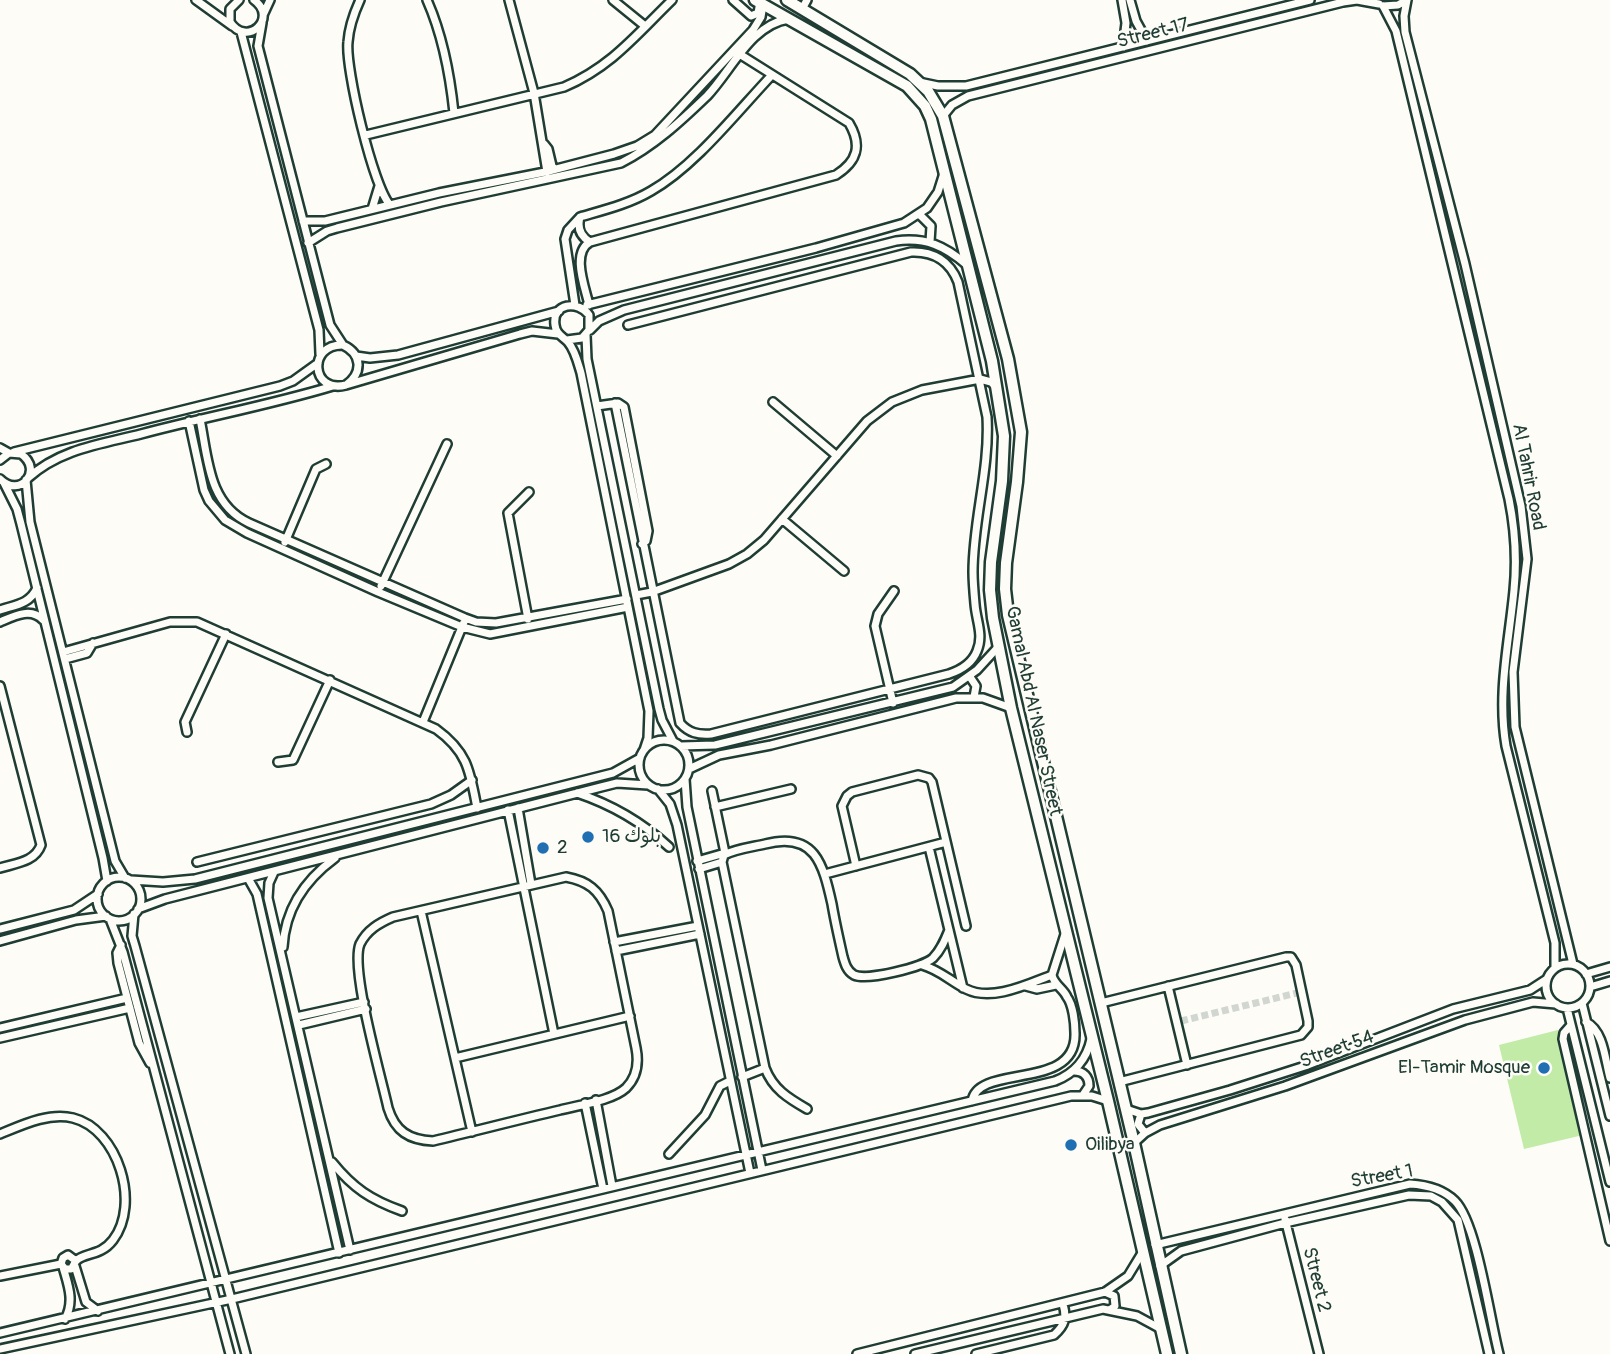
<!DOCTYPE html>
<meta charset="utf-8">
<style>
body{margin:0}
canvas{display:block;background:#fdfcf7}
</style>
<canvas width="1610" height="1354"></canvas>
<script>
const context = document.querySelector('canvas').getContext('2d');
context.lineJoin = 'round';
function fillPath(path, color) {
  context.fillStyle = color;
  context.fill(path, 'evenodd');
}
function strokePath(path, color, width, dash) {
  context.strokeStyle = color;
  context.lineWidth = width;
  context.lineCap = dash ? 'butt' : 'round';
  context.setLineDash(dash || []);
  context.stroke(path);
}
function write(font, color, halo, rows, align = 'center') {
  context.font = font + ' Pangolin,"Playpen Sans Arabic",sans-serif';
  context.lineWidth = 5;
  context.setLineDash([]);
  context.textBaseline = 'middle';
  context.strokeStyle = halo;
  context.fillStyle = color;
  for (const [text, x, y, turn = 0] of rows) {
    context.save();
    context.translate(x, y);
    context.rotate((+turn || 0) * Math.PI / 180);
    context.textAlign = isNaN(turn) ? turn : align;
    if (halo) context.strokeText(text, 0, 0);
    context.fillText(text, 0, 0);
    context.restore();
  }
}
const green = new Path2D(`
 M1558,1030L1583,1135L1524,1149L1499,1045Z`);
const minorTunnel = new Path2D(`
 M1181,1021L1297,993`);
const minor = new Path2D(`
 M196,0L232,26
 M239,0L230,9V22C247,48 279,18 254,0
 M360,0C354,13 349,28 348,42C345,68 373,186 390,205
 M427,0C443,36 450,74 454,113
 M509,0L534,93L547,172
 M613,0L645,26
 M733,0L751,16L758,13L759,7
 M1122,0L1126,23L1123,47
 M1130,0L1136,21L1147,41
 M1407,0L1404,16L1405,32L1465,264L1521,506L1527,559L1513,672L1515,727L1573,964
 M1383,6L1396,31L1509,499C1515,529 1517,560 1514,590C1509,643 1497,693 1506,746L1555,943V968
 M1383,6L1398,5L1407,0
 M802,9L807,0
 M264,13L270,0
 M262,23L258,46L330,325L343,345
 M241,32L319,330L320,354
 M919,82L938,86H966L1310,0
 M943,116L952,105L968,96L1343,2L1357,0L1379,4
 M366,135L564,87C611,67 636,35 672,0
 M544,144L548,149L553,170
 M372,209L379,186
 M920,215L931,226L930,242
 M580,217C577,228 580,236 590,242
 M303,221H325L439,193L545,172L614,154L637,146L655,135L753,30L761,17L763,5
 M308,243L327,231L337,228L441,202L621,163C654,146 680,122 707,96C731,71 751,24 789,19
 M575,305L565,239L568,230L580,217C604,210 629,204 651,191C695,166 736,113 771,76
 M587,305L816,248L904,223L927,208L938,192L944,173
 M589,305C585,287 571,253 590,242L836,175C858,161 862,145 849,123L741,55
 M590,330L599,321L624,310L896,241C926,237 945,246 967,265
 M586,335L587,359L659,709L662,720L673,741
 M567,340L582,338L589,330V315C578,300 552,303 555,325C556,334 562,336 568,342C575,350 578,363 581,373L649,711L648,738L644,750
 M356,356L370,358L398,355L559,311
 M346,385C363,373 362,354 343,345C307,344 311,394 346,385L520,334L532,331L558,334
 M773,402L837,456
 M615,403L680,723C689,733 698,735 711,734L949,674C961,670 972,664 977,651C984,635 976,620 975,604C974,593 973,582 973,572C973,520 990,469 987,417L958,282C950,261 933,251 911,252L628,325
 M597,406L618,403L624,407L648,531L646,541L642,544
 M200,419C208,458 208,504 249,523L465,618L476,622L496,623L627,599
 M189,421L204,490L209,501L225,520L247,533L378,592L462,627L490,634L628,607
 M0,448L9,453
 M14,452L280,386L293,381L318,363
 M0,460L9,453L21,454C44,470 20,499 0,479
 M28,478C60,449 101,444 141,434C205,417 270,405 333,386
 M26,480L30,522L115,861L125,878
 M4,483L17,509L21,524L103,858L107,881
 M782,519L844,571
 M285,542L316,469L326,464
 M381,586L447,444
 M636,595L652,592L729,564L747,554L764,540L867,421L892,402L922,390L980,379L991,382L997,388
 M0,610C15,605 30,604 37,588
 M528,619L508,513L529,492
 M0,622C14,616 31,607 43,620
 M63,652L170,622H197L436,729C468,752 470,772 477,808
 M65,659L87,653L93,643
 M970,677L976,686L974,697
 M0,686L41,845C35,862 16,863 0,868
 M893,703L875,626L878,614L894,591
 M423,722L464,622
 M187,732L185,722L226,634
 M639 765a25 25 0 1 1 50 0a25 25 0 1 1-50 0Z
 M681,746L715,745L953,687L977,670L999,646
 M278,762L293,760L330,680
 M689,769L719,755L771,745L956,698H983L1011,708
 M685,779L687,807L762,1170
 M658,789L670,804L677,825L750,1173
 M577,793C613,805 642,822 669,847
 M715,807L791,789
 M518,808L531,884
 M508,810L554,1034
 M929,847L963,988
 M697,861L725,853L712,791
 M197,862L431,804L451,795L472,780
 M856,866L842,806L847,796L852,792L918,775L929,778L932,782L966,926
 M699,869L722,862
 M274,872L269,883L268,898L350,1250
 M825,874L946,842
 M566,877C588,881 599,890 608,911L636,1048C639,1063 637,1077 626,1088C612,1101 578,1105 560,1110C517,1120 475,1131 433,1141C409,1140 395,1131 388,1108C381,1076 350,969 360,944C367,930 379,923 393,917Z
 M97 899a22 22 0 1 1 44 0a22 22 0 1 1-44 0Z
 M248,878L257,894L339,1253
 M131,880L163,882L195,879L613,773L640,758
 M138,909L165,899L601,787L617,783L648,785
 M421,911L472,1132
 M134,914L132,936L135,946L246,1354
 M110,919L123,952L230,1354
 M0,929L74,910L98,894
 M0,941L76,920L106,916
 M614,942L698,926
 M121,945L117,953L118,963L139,1043L150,1063
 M283,947C285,910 305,880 335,858
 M616,951L700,934
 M1546 986a22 22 0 1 1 44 0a22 22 0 1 1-44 0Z
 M922,965C940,970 950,981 966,989C992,1002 1028,984 1052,975
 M1586,974L1610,967
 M1026,986L1037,989L1056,985
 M1168,986L1187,1065
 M1590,987L1610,981
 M1101,1003L1286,957H1291L1296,965L1308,1021V1027L1301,1035L1119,1082
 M1582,1003L1610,1116
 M1567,1008L1610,1182
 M296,1017L364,1002
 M1586,1022C1604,1031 1605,1060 1610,1078
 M299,1025L366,1009
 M1571,1025L1564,1033L1563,1039L1610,1241
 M0,1028L127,998
 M0,1038L130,1008
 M455,1058L630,1016
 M1074,1071C1084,1071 1089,1077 1089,1086L1083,1095
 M742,1077L765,1068
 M596,1100L612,1186
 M972,1101C978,1063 1077,1092 1075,1033C1075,1023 1073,1005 1067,997C1063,988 1054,985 1052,975L1066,931
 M585,1103L603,1189
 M807,1109C788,1098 773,1089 765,1068L722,862L724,855C735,849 752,847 765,844C815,831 823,864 832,904C835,922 839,939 843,957C845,964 847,971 854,975C867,981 923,967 933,958C941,950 945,940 949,930
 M1126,1109L1141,1114L1148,1113L1230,1090L1305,1066L1453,1009L1530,990L1547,979
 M1141,1114L1138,1124L1145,1133
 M0,1134C22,1125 49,1112 73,1118C118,1129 141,1204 113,1240C100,1257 84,1252 76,1261C74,1263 73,1267 71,1269H65L61,1264L63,1258L68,1255L76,1261
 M1134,1143L1145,1133L1160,1125L1285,1086L1465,1020L1533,1002L1556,1004
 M669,1154L705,1115L720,1086L730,1081
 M332,1162C353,1188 371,1200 402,1211
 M1285,1219L1319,1354
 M1155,1245L1410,1184C1427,1185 1443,1189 1455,1201C1477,1223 1490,1320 1499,1354
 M75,1266L86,1302L98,1311
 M1160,1266L1181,1251L1285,1223L1409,1195L1431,1196L1442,1202L1458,1220L1489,1354
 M63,1267C68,1285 75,1301 65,1319
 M0,1276L61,1264
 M1105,1292L1114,1296L1115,1306L1111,1309
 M0,1333L1055,1081C1074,1074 1087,1059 1091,1039
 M0,1349L232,1299L1071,1096H1092L1108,1101
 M857,1354L1105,1292L1128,1276L1142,1253
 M915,1354L1103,1309L1137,1316L1161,1329
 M976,1354L1054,1335C1065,1325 1067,1318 1063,1304`);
const major = new Path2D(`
 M755,0L907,86L925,106L931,119L992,361L1004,436L1002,481L991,562L990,590L993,618L1011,708L1108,1101L1167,1354
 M787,0L910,74L928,91L943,116L1008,359L1021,432L1017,482L1006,563L1005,589L1008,615L1134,1143L1181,1354`);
const markers = [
 [588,837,7,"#1f6fb2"],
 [543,848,7,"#1f6fb2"],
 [1544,1068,7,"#1f6fb2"],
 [1071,1145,7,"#1f6fb2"]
];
const streetNames = [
 ["Street 17",1153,34,-14],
 ["Al Tahrir Road",1528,477,79],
 ["Gamal Abd Al Naser Street",1033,711,78],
 ["Street 54",1337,1050,-20],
 ["Street 1",1382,1177,-10],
 ["Street 2",1316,1280,76]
];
const poiNames = [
 ["بلوك 16",602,837],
 ["2",557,848],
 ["El-Tamir Mosque",1530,1068,"right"],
 ["Oilibya",1085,1145]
];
fillPath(green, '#c1eba7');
strokePath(minorTunnel, '#d1d6d0', 7, [7, 3.5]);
strokePath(minor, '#1f3d34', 12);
strokePath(major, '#1f3d34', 15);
strokePath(minor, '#fdfcf7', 7);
strokePath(major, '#fdfcf7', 10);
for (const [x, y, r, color] of markers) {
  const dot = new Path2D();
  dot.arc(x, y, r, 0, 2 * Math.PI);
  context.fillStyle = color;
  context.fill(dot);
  strokePath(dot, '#fdfcf7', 2.5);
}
write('19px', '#1f3d34', '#fdfcf7', streetNames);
write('19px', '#1f3d34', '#fdfcf7', poiNames, 'left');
</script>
